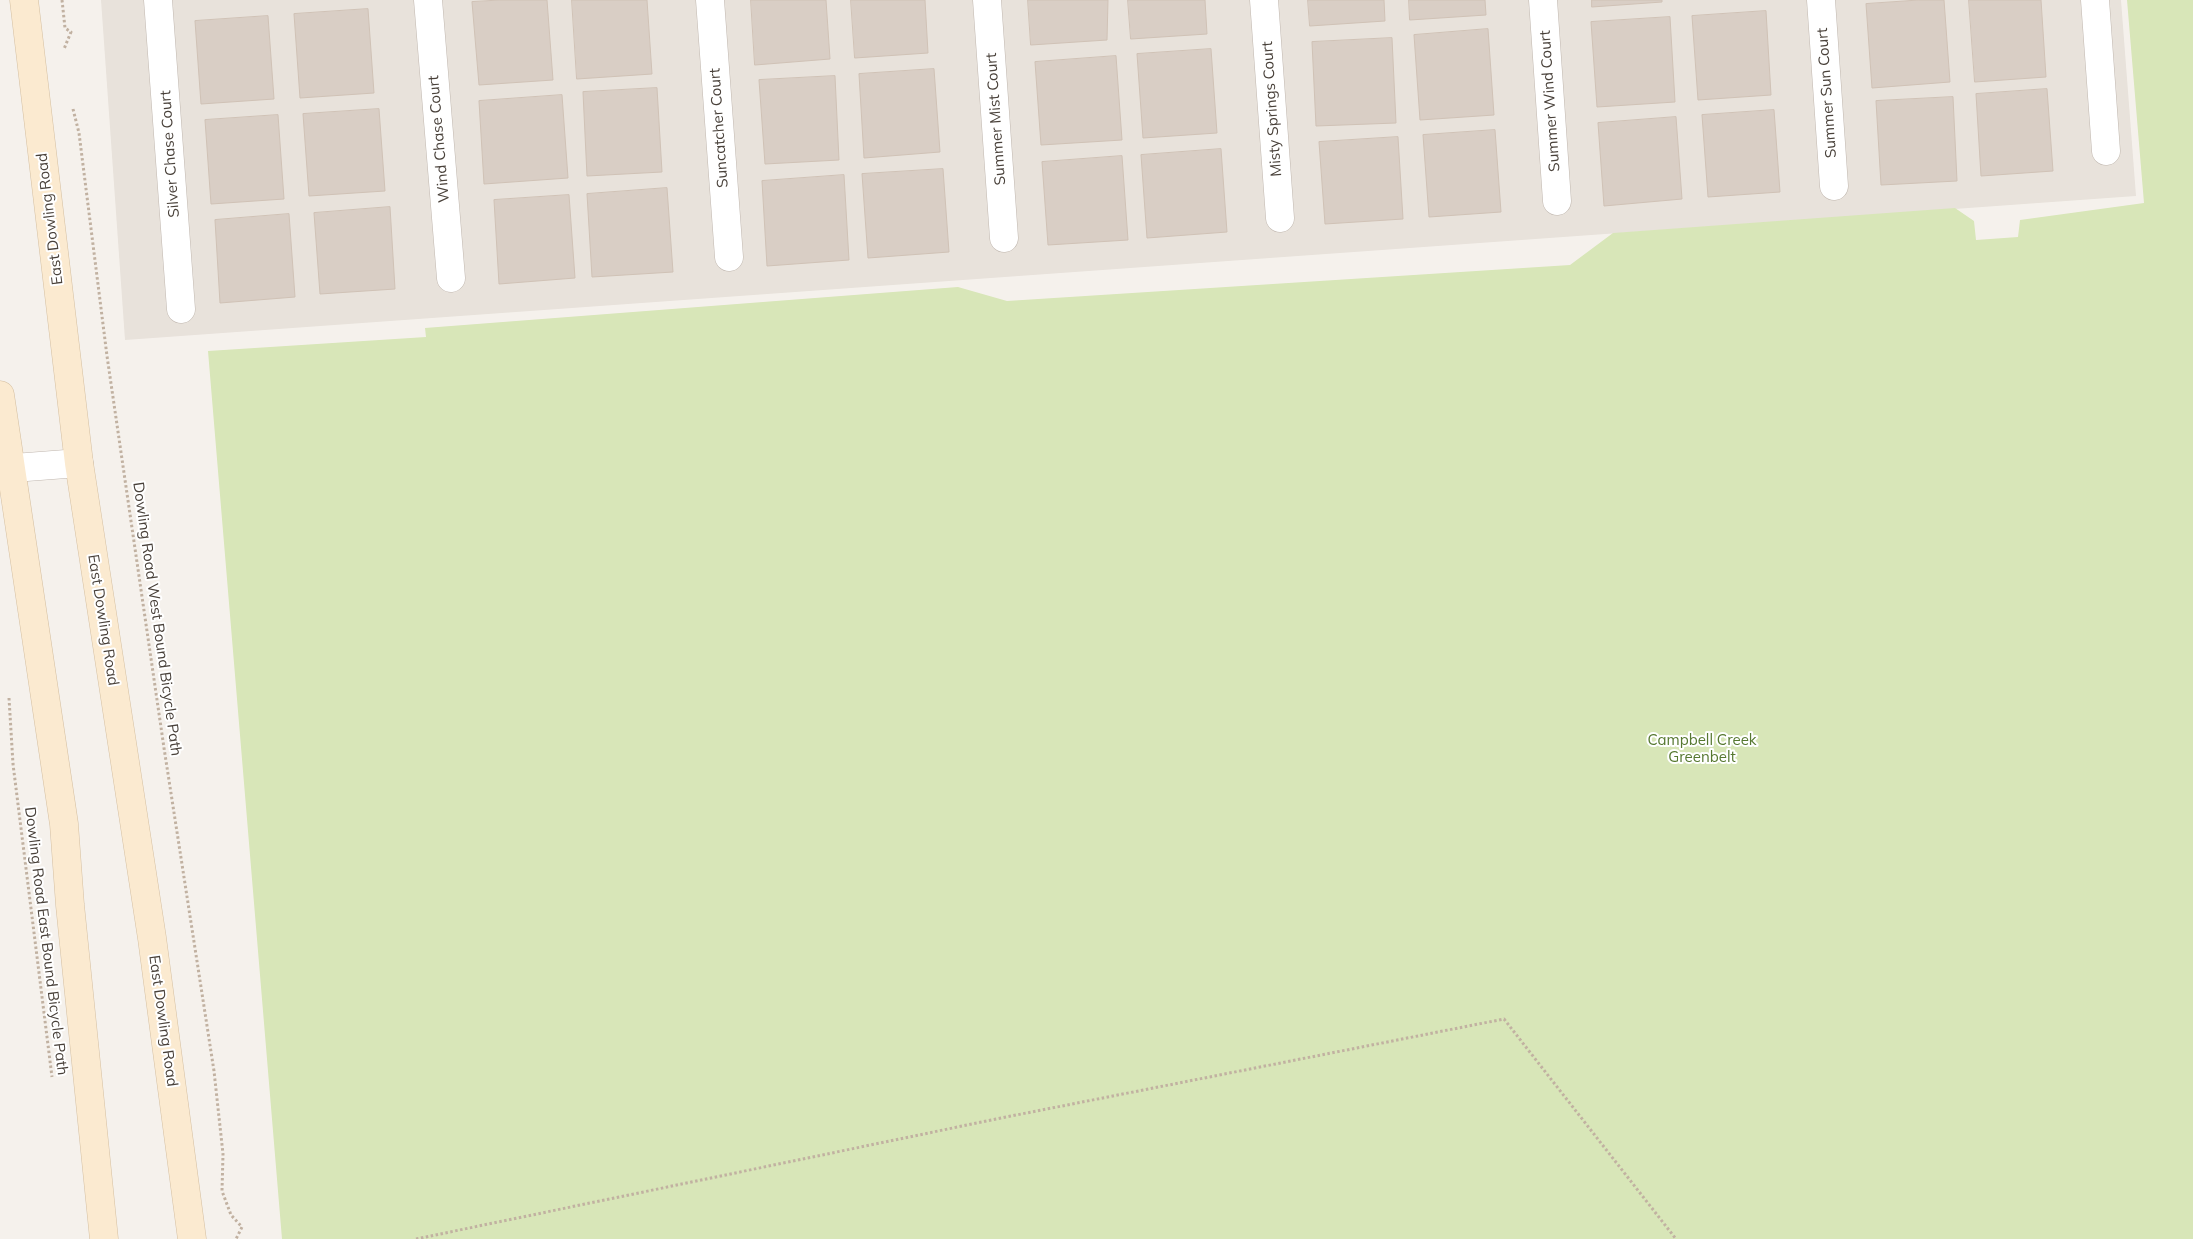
<!DOCTYPE html>
<style>
body{margin:0}
canvas{display:block;background:#f5f1ec}
</style>
<canvas width="2193" height="1239"></canvas>
<script>
const context = document.querySelector('canvas').getContext('2d');
context.lineJoin = 'round';
function fillPath(path, color) {
  context.fillStyle = color;
  context.fill(path, 'evenodd');
}
function strokePath(path, color, width, dash) {
  context.strokeStyle = color;
  context.lineWidth = width;
  context.lineCap = dash ? 'butt' : 'round';
  context.setLineDash(dash || []);
  context.stroke(path);
}
function write(font, color, halo, rows, align = 'center') {
  context.font = font + ' Mulish,sans-serif';
  context.lineWidth = 4;
  context.setLineDash([]);
  context.textBaseline = 'middle';
  context.strokeStyle = halo;
  context.fillStyle = color;
  for (const [text, x, y, turn = 0] of rows) {
    context.save();
    context.translate(x, y);
    context.rotate((+turn || 0) * Math.PI / 180);
    context.textAlign = isNaN(turn) ? turn : align;
    if (halo) context.strokeText(text, 0, 0);
    context.fillText(text, 0, 0);
    context.restore();
  }
}
const residential = new Path2D(`
 M101,0H2121L2136,196L125,340Z`);
const green = new Path2D(`
 M2127,0H2193V1239H282L208,351L426,337L425,328L958,287L1007,301L1570,265L1613,233L1955,208L1974,221L1976,240L2018,237L2020,220L2144,203Z`);
const building = new Path2D(`
 M500,0H547L553,80L479,85L472,2Z
 M572,0H647L652,74L577,79Z
 M751,0H826L830,59L755,65Z
 M851,0H925L928,53L855,58Z
 M1028,0H1108L1107,40L1031,45Z
 M1128,0H1205L1207,34L1131,39Z
 M1308,0H1384L1385,21L1310,26Z
 M1409,0H1485L1486,15L1410,20Z
 M1592,0H1662V2L1592,7Z
 M1919,0H1944L1950,82L1872,88L1866,4Z
 M1969,0H2041L2046,77L1975,82Z
 M368,9L374,93L300,98L294,14Z
 M1766,11L1771,95L1698,100L1692,16Z
 M268,16L274,99L201,104L195,21Z
 M1670,17L1675,102L1597,107L1591,22Z
 M1488,29L1494,115L1420,120L1414,35Z
 M1392,38L1396,123L1316,126L1312,42Z
 M1211,49L1217,133L1143,138L1137,54Z
 M1116,56L1122,140L1041,145L1035,62Z
 M934,69L940,152L864,158L859,74Z
 M835,76L839,160L765,164L759,80Z
 M657,88L662,172L587,176L583,92Z
 M2047,89L2053,171L1981,176L1976,94Z
 M562,95L568,178L484,184L479,101Z
 M1953,97L1957,181L1881,185L1876,101Z
 M379,109L385,191L309,196L303,114Z
 M1774,110L1780,192L1708,197L1702,115Z
 M278,115L284,199L211,204L205,120Z
 M1676,117L1682,199L1604,206L1598,123Z
 M1495,130L1501,212L1429,217L1423,135Z
 M1398,137L1403,219L1325,224L1319,142Z
 M1221,149L1227,232L1147,238L1141,155Z
 M1122,156L1128,240L1048,245L1042,162Z
 M943,169L949,252L868,258L862,174Z
 M844,175L849,260L767,266L762,181Z
 M667,188L673,272L592,277L587,194Z
 M569,195L575,278L499,284L494,200Z
 M390,207L395,289L320,294L314,213Z
 M289,214L295,297L220,303L215,220Z`);
const path = new Path2D(`
 M62,0L65,28L71,32L64,49
 M73,109L79,133L107,356L164,748L214,1071L223,1154L222,1191L231,1215L242,1227L236,1239
 M9,698L13,764L52,1077
 M416,1239L1001,1118L1504,1019L1676,1239`);
const minor = new Path2D(`
 M158,0L181,309
 M428,0L451,278
 M710,0L729,257
 M987,0L1004,238
 M1264,0L1280,218
 M1543,0L1557,201
 M1821,0L1834,186
 M2095,0L2106,151
 M0,469L79,463`);
const secondary = new Path2D(`
 M24,0L79,463L152,938L192,1239
 M0,395L64,824L70,905L104,1239`);
const streetNames = [
 ["Summer Sun Court",1827,93,-94],
 ["Summer Wind Court",1550,101,-94],
 ["Misty Springs Court",1272,109,-94],
 ["Summer Mist Court",996,119,-94],
 ["Suncatcher Court",719,128,-94],
 ["Wind Chase Court",439,139,-95],
 ["Silver Chase Court",170,154,-94],
 ["East Dowling Road",50,219,-97],
 ["Dowling Road West Bound Bicycle Path",157,619,82],
 ["East Dowling Road",103,620,81],
 ["Dowling Road East Bound Bicycle Path",46,941,83],
 ["East Dowling Road",163,1021,82]
];
const parkNames = [
 ["Campbell Creek",1702,740],
 ["Greenbelt",1702,757]
];
fillPath(residential, '#e8e2db');
fillPath(green, '#d8e6b8');
fillPath(building, '#d9cec5');
strokePath(building, '#d0c2b6', 1);
strokePath(minor, '#c0b7af', 29);
strokePath(secondary, '#d4bfa1', 29);
strokePath(path, '#c1b1a1', 3, [2.5, 2.5]);
strokePath(minor, '#fff', 28);
strokePath(secondary, '#fbead0', 28);
write('15px', '#49413a', '#fff', streetNames);
write('15px', '#567830', '#fff', parkNames);
</script>
